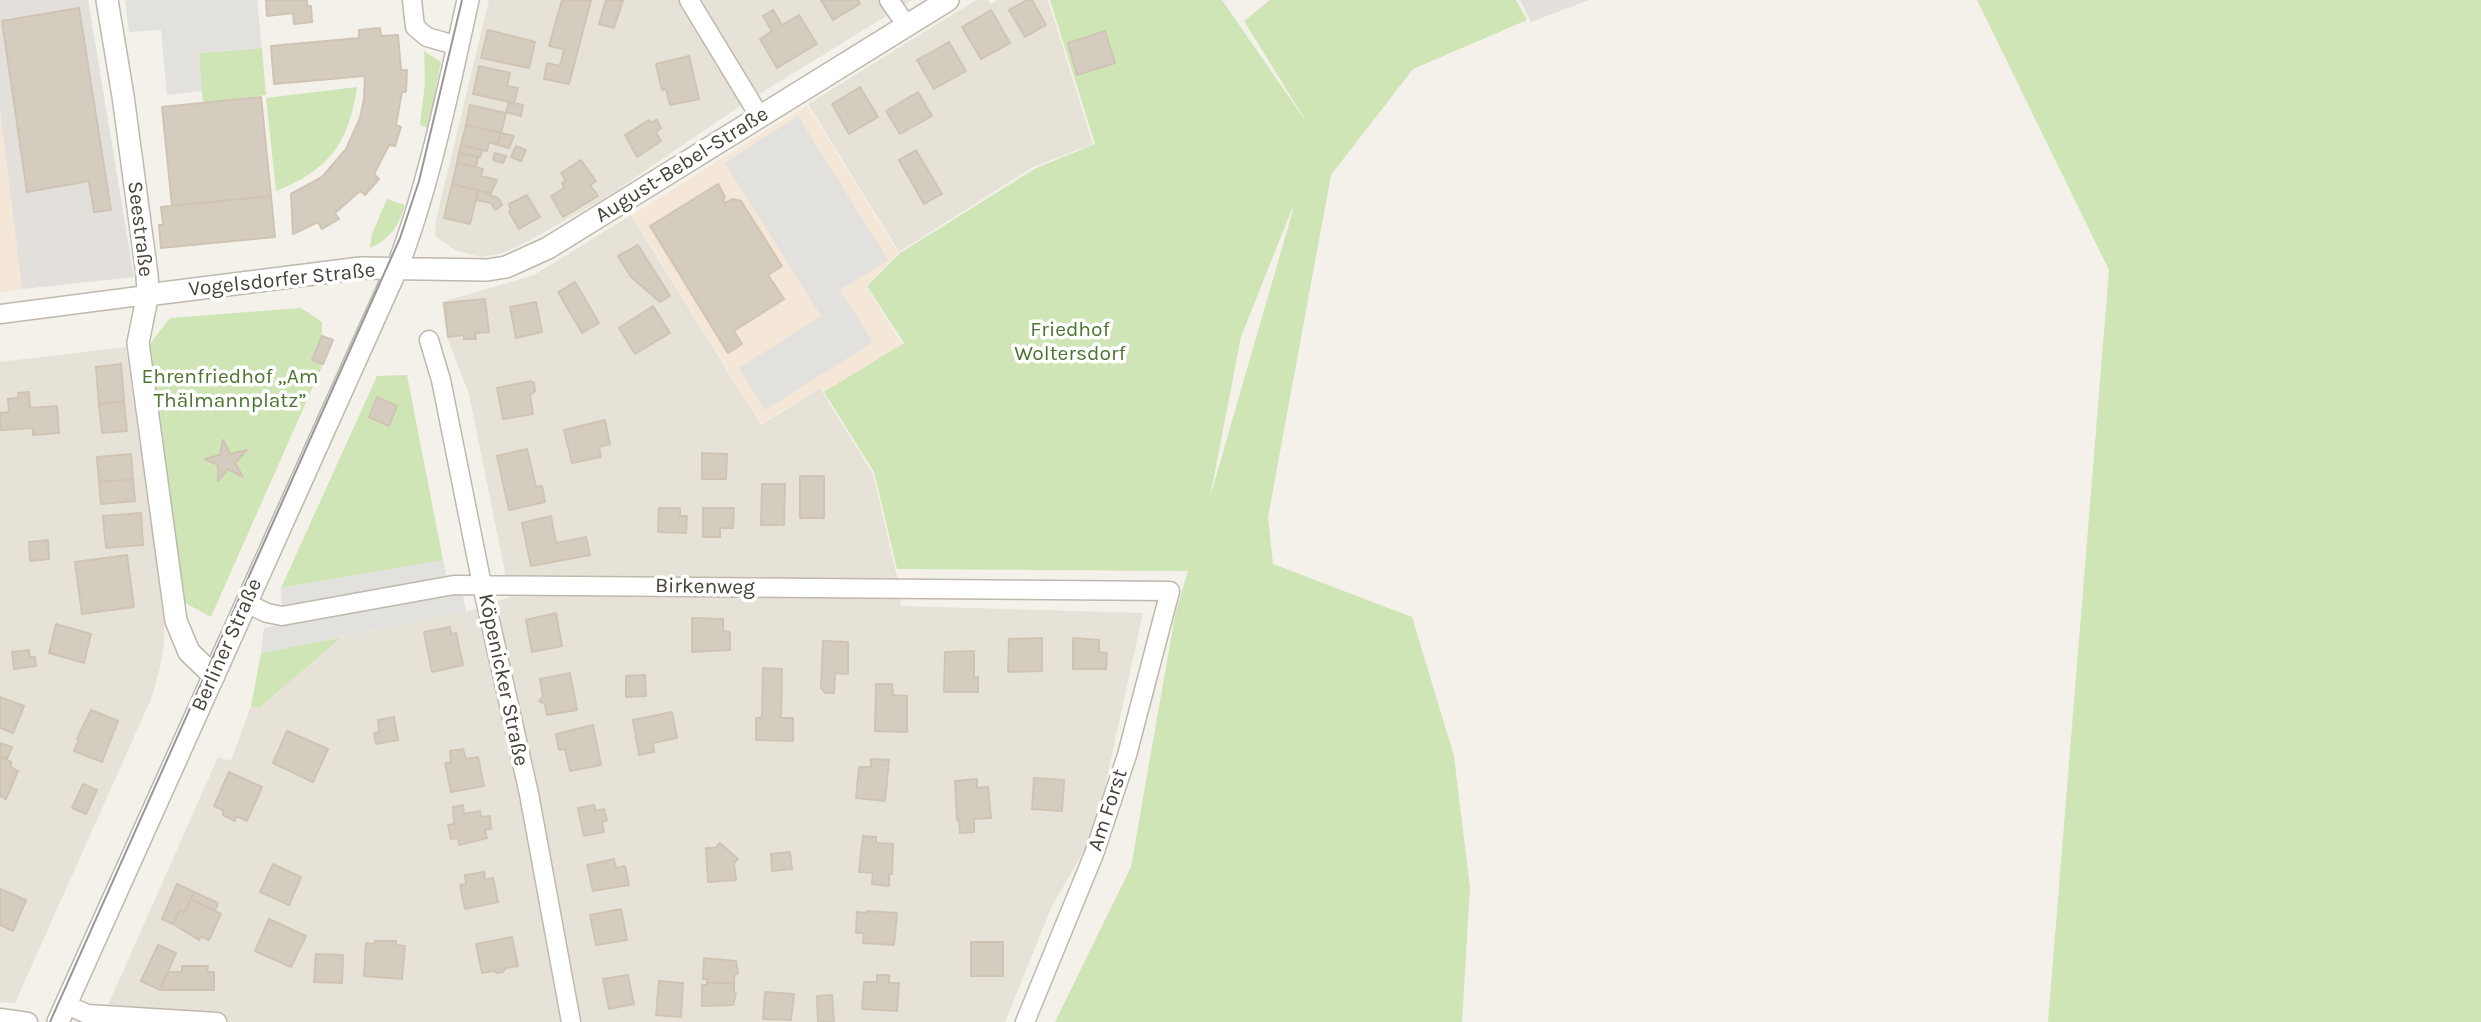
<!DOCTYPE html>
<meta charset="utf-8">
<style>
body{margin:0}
canvas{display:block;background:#f4f0ea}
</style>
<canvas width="2481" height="1022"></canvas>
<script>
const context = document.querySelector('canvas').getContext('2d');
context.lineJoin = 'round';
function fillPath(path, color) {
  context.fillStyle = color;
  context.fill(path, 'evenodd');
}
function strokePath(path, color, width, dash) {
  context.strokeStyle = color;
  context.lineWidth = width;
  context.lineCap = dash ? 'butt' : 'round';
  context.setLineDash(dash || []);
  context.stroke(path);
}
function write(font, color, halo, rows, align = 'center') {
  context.font = font + ' Karla,sans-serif';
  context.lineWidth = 7;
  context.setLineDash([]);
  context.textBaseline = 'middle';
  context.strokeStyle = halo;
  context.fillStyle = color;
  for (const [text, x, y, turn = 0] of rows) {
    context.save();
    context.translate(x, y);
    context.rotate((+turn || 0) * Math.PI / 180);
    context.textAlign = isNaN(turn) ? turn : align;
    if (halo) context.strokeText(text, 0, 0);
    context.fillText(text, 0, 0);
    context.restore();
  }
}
const residential = new Path2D(`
 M489,0H912L740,106L605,198L523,244L500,254L480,257L455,250L435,236L436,220Z
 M976,0H988L991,4L997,0H1048L1093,144L1033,167L899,252L808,104Z
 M631,215L761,425L820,388L873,474L898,581L901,606L1143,613L1095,832L1052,906L1005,1022H91L109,1003L218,757L231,761L251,706L259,708L342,637L466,612L510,597L469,394L447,337L442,302L534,275Z
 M126,347L164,612V646L159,671L151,699L15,1003L0,1002V362Z`);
const commercial = new Path2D(`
 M807,105L898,253L866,286L902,344L825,392L821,387L761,424L632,215Z
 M0,111L22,289L0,292Z`);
const industrial = new Path2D(`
 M0,0H88L134,277L22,289L0,111Z
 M1520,0H1589L1531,22Z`);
const green = new Path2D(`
 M1050,0H1222L1309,126L1244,21L1270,0H1516L1527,20L1413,69L1331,175L1268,517L1273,564L1412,617L1454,756L1470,888L1462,1022H1055L1131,867L1175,615L1188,571L897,569L874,472L824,392L904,343L867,286L900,253L1036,168L1095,144ZM1292,209L1293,210L1210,497L1241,337Z
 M1977,0H2481V1022H2048L2109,270Z
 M262,48L266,95L203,103L198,53Z
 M424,51L441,62L428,128L420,125L425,83Z
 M357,87C349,143 329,170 276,191L266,98Z
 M387,199L405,205C398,227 391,238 370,248L372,234Z
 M301,308L322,322V336L313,360L323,364L211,617L185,603L149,345L170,318Z
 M407,375L443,560L281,588L377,376Z
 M342,637L259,708L251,706L261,653Z`);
const parking = new Path2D(`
 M125,0H257L262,48L199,53L202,91L167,95L161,30L129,32Z
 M798,116L888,260L840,290L873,342L765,410L739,368L821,316L725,163Z
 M443,560L447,578L282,607L281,588Z
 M462,591L466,612L261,653L264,628Z`);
const building = new Path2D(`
 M266,0H307V6H311L312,22L294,24L293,13L267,16Z
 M562,0H591L569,84L544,79L547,63L560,66L564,49L549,46Z
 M606,0H623L614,28L599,24Z
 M821,0H858L860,4L833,20Z
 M1027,0H1032L1046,25L1025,37L1009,10Z
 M79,8L111,210L94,212L89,181L27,192L2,21Z
 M773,10L782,25L799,15L817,44L777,68L760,39L772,31L763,16Z
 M991,10L1010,43L981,59L962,27Z
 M380,28L381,36L398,35L401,70H407L406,92H402L396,125L401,127L395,146L389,145L374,174L379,179L365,195L360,191L335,213L339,219L322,229L318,222L293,234L291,194L322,177L346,149L360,118L364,99L365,76L274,84L271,46L359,38V30Z
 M488,30L535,42L529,68L481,58Z
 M1105,31L1115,63L1077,75L1068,43Z
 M949,42L966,71L934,89L917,60Z
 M689,56L699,99L670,105L666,89L662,90L656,64Z
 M479,66L510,73L507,86L518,88L514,103L473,94Z
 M860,87L878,117L849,134L832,104Z
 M918,92L932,116L900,134L886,111Z
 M261,97L271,196L172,206L162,107Z
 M509,102L523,105L521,116L506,112Z
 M470,105L506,113L501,133L466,125Z
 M649,120L651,123L657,120L661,128L656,132L661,141L637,157L625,135Z
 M466,125L501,133L498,145L489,142L487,151L461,145Z
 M501,133L514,136L509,148L498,145Z
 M461,145L482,150L480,157L459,153Z
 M516,146L526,150L521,161L511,157Z
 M916,150L942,194L924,204L899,160Z
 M459,153L478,157L476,167L457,163Z
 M495,153L506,156L503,163L493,160Z
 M581,160L596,181L590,185L598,196L563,217L551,196L564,188L562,183L566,181L561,173Z
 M457,163L483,169L481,176L497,180L491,193L452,184Z
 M452,184L478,190L470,224L444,218Z
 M718,184L725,197L723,200L725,203L732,199L741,201L782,266L768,275L784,299L734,331L742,344L728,353L650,226Z
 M478,190L498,198L502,205L495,210L491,203L476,200Z
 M527,195L540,217L519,229L509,212L511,210L509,204Z
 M271,196L275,237L161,248L159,225H163L161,207Z
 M638,245L670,296L660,302L631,277L618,256Z
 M575,282L599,323L582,333L558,292Z
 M485,299L489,332L475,333L476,339H464V335L448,337L444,303Z
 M536,302L542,332L516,338L510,307Z
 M653,306L670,333L635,354L619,328Z
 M322,336L333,340L323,364L312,360Z
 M121,364L124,401L99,404L96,367Z
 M531,381L534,383L535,391L530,395L533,414L503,419L497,388Z
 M29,392L30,408L57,406L59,433L33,435V428L1,430L0,413L9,412L8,399L18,398V393Z
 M377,397L397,406L389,426L369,417Z
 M124,401L127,431L102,433L99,404Z
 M605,420L610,444L599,447L601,457L572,463L564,430Z
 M223,440L230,454L247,450L235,463L243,477L228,469L218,481V465L205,459L220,455Z
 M527,449L536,487L542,486L545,502L509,510L497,456Z
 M702,453L727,454L726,479H702Z
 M131,454L133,479L99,482L97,457Z
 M800,476H824V518H800Z
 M133,479L135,501L101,504L99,482Z
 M762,484H785L784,525H761Z
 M659,508H680V516H687L686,533L658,532Z
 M703,508H734L733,528H720V537H703Z
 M141,513L143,545L106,548L103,516Z
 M551,516L556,543L586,537L590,555L531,566L522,523Z
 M48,540L49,559L30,561L29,542Z
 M127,555L134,607L82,614L75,562Z
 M556,613L562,646L532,652L526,620Z
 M692,618L723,619V631L730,632V650L692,652Z
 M56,624L91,634L84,663L49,653Z
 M450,627L451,634L456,633L463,665L432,672L424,632Z
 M1042,638V671L1008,672L1009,639Z
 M1073,638L1099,640V652L1107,653L1106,669H1073Z
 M823,641L848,642V674L835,673L834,693H825L821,688Z
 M29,650L30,657H35L36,666L14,669L12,652Z
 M974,651V678L978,677V692H944L945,652Z
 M763,668L782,669L781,718H793V741L756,740V718H762Z
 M570,673L577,710L547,715L545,704L539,701L543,696L540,679Z
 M645,675L646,696L626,697V676Z
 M876,684H892L893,695L907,696V732L875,731Z
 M0,697L24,706L13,733L0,728Z
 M91,710L118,721L102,762L74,751L79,740L77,739Z
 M672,712L677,738L653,743L654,752L639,755L633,720Z
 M394,717L398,740L376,744L374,733L379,732L378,720Z
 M593,725L601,765L570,771L565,749L559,750L556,734Z
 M287,731L328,749L313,782L273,763Z
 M0,743L12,747L7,759L0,756Z
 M463,749L466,759L478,757L484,786L451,792L445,763L451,762L450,751Z
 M0,757L11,762V767L18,771L6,799L0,796Z
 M871,759L889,760L885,801L856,798L859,767H871Z
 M229,772L262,787L247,821L236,816L235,821L223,815V810L214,806Z
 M1034,778L1064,780L1062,811L1032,809Z
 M977,779V788L988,787L991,818L974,819V832L960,833L959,820H957L955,781Z
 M83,784L97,790L86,814L72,808Z
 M463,805L464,814L480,811L481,817L490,816L491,829L485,830L487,838L459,845L458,838L451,839L448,825L454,824L453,807Z
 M594,805L596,811L604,809L607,820L602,822L604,832L584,836L578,808Z
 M863,836L876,837V843L893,844L892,874H889V886L872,884L873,873L859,872Z
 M720,843L738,859L734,863L736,880L708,882L706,848H715Z
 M790,852L792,869L772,871L771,854Z
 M614,859L616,868L625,866L629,885L593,891L587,865Z
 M273,864L301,877L289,905L260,892Z
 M484,872L485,880L493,878L498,902L465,909L460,885L466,884L465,875Z
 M177,884L194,892L185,912L180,910L173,924L162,919Z
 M0,889L26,900L13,931L0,925Z
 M194,892L218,903L215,911L191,899Z
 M191,899L221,914L209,940L201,936L199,940L173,924L180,910L185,912Z
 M621,909L627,940L596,945L590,915Z
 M867,911L897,913L894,945L863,943L864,933H856L857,912L866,913Z
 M269,919L306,936L291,967L255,951Z
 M512,937L518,966L506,968L503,972L497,973L494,971L482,973L476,944Z
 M375,941H396V945L405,946L402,979L364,976L366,943L374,944Z
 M971,942H1003V976H971Z
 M158,945L176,953L160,990L141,981Z
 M316,954L343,955L342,983L314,982Z
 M704,958L736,961L738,973L734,976V984L707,982V979H703Z
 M182,966H208L207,972H214V990H160L167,972H182Z
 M628,975L634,1004L609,1009L603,979Z
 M877,975H889V983H899L897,1011L862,1009L864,982H877Z
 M659,981L683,983L681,1017L656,1015Z
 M707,982L734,984V992L736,994L733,1005L702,1006V985H707Z
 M765,992L794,994L791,1020L763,1019Z
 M832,995L834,1022H818L817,996Z`);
const minor = new Path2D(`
 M412,0L415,27L427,37L458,46
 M689,0L760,117
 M889,0L907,26
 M0,314L147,295
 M429,340L441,380L482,585L529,794L571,1022
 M246,603L267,613L282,616L454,585L1170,591L1127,755L1094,854L1025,1022
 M67,1005L87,1014L217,1022
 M0,1018L28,1022`);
const tertiary = new Path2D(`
 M107,0L123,96L147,275L148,293L138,343L176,621L189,652L214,676
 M147,295L361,268L487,270L506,267L548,248L948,0
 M58,1022L397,268C430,182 448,90 468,0`);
const tram = new Path2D(`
 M50,1022L400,238L419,181L462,0`);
const streetNames = [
 ["August-Bebel-Straße",682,165,-32],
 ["Seestraße",140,229,83],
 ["Vogelsdorfer Straße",282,280,-6],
 ["Birkenweg",705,587,1],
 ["Berliner Straße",227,645,-66],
 ["Köpenicker Straße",503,680,78],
 ["Am Forst",1108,810,-72]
];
const parkNames = [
 ["Friedhof",1070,330],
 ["Woltersdorf",1070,354],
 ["Ehrenfriedhof „Am",230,377],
 ["Thälmannplatz”",230,401]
];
fillPath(residential, '#e7e2d8');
fillPath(commercial, '#f4e7d7');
fillPath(industrial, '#e3dfdb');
fillPath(green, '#d0e5b6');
fillPath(parking, '#e3e1de');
fillPath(building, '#d5ccc0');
strokePath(building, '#cfc4b4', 2);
strokePath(minor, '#bfb8ad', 21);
strokePath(tertiary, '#bfb8ad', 24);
strokePath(minor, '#fff', 18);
strokePath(tertiary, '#fff', 21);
strokePath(tram, '#989898', 2);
write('21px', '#474138', '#fff', streetNames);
write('21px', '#4b752f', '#fff', parkNames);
</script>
